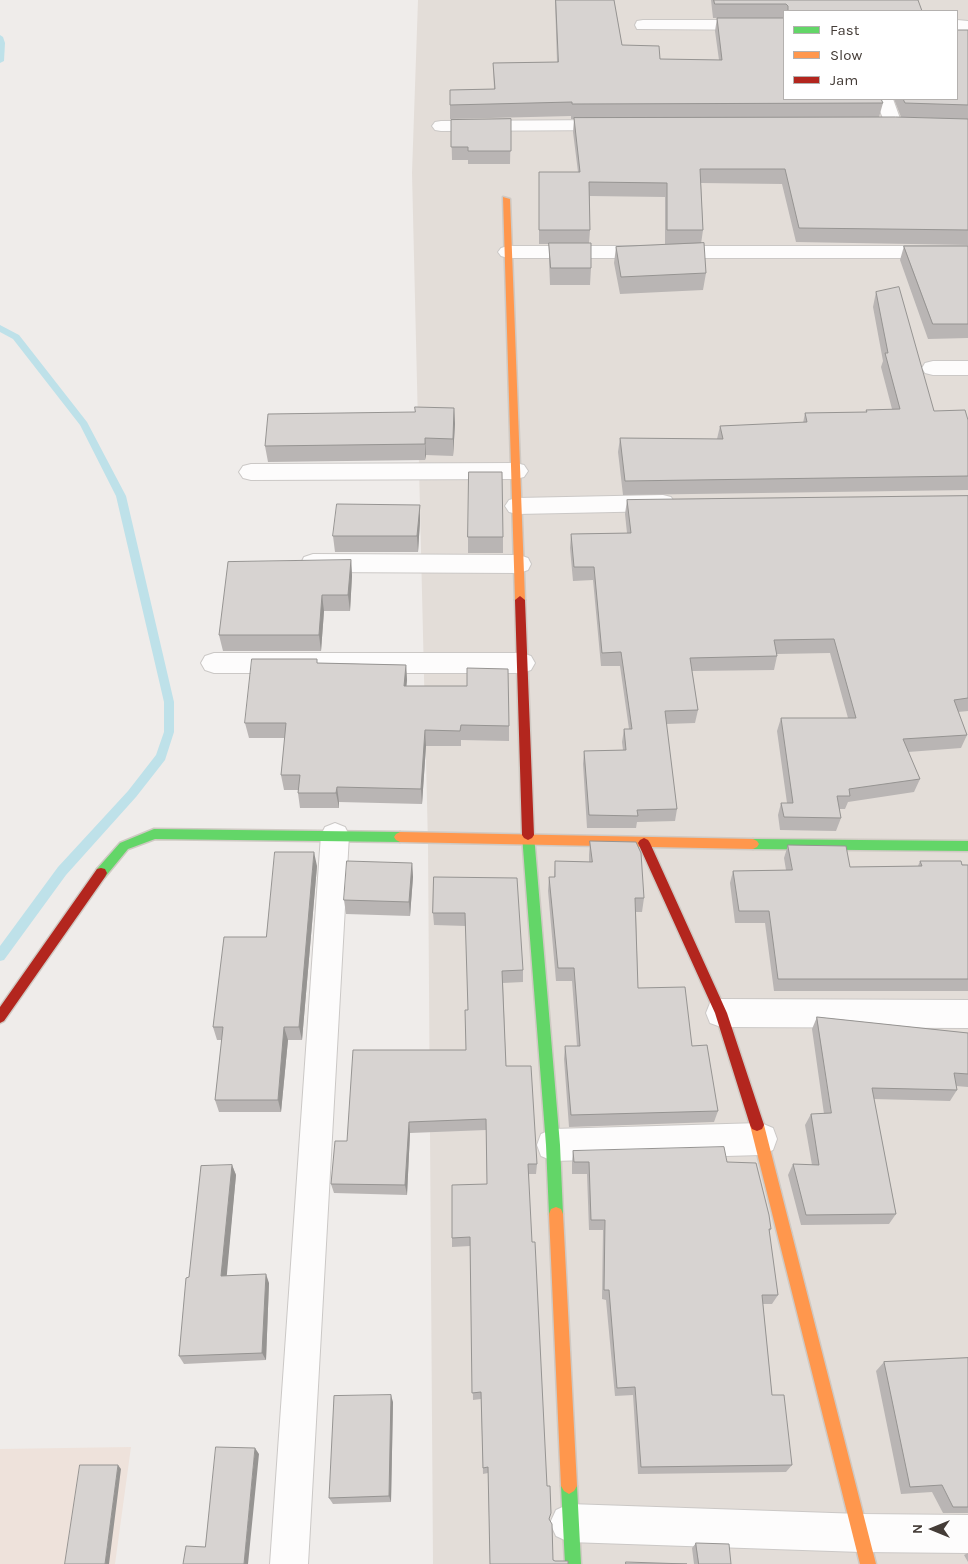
<!DOCTYPE html>
<style>
body{margin:0}
#map{position:relative;width:968px;height:1564px;overflow:hidden;background:#efecea;font-family:Karla,sans-serif}
canvas{display:block}
.legend{position:absolute;left:783px;top:10px;width:175px;height:90px;box-sizing:border-box;background:#fff;border:1px solid #b4b1af;margin:0;padding:6px 9px;list-style:none;font-size:15px;color:#443c37}
.legend li{display:flex;align-items:center;gap:10px;height:25px}
.legend b{width:25px;border:1px solid #b4b1af}
.north{position:absolute;left:908px;top:1504px;width:50px;height:50px;-webkit-text-stroke:4px #fff;paint-order:stroke;rotate:270deg;font-size:14px;font-weight:700;line-height:20px;text-align:center;color:#443c37}
.north::after{content:'';display:block;margin:auto;width:18px;height:22px;background:#443c37;clip-path:polygon(50% 0,100% 100%,50% 72%,0 100%)}
</style>
<div id="map">
<canvas width="968" height="1564"></canvas>
<ul class="legend">
<li><b style="height:6px;background:#63d668"></b>Fast</li>
<li><b style="height:6px;background:#ff974d"></b>Slow</li>
<li><b style="height:6px;background:#b3261e"></b>Jam</li>
</ul>
<div class="north">N</div>
</div>
<script>
const context = document.querySelector('canvas').getContext('2d');
context.lineJoin = 'round';
function fillPath(path, color) {
  context.fillStyle = color;
  context.fill(path, 'evenodd');
}
function strokePath(path, color, width, dash) {
  context.strokeStyle = color;
  context.lineWidth = width;
  context.lineCap = dash ? 'butt' : 'round';
  context.setLineDash(dash || []);
  context.stroke(path);
}
const residential = new Path2D(`
 M418,0H968V1564H433L428,844L412,173ZM784,11H957V99H784Z`);
const commercial = new Path2D(`
 M131,1447L115,1564H0V1449Z`);
const stream = new Path2D(`
 M0,35L3,37L5,43L4,61L0,63Z
 M0,325L19,335L87,422L126,496L174,702V732L165,760L136,797L66,875L4,960L0,961V946L58,867L128,791L156,755L164,732V702L116,496L80,425L13,339L0,332Z`);
const street = new Path2D(`
 M643,20H784V30L637,29L635,25L637,21Z
 M957,20L968,21V31L957,30Z
 M875,99H893L902,124L899,128L893,129L887,128Z
 M612,120L618,121L621,125L618,129L612,130L441,131L435,130L432,126L435,122L441,121Z
 M508,246H968V258H508L501,256L498,252L501,248Z
 M933,361H968V375H933L925,373L922,368L925,363Z
 M516,463L524,465L528,471L524,477L516,479L251,480L243,478L239,472L243,466L251,464Z
 M663,495L671,497L675,503L671,509L663,511L517,514L509,512L505,506L509,500L517,498Z
 M313,554L519,555L528,558L531,564L528,570L519,573L313,572L304,569L301,563L304,557Z
 M214,653H522L531,656L535,663L531,670L522,673H214L205,670L201,663L205,656Z
 M335,823L345,827L349,835L308,1564H270L321,835L325,827Z
 M721,999L968,1000V1028L721,1027L710,1023L706,1013L710,1003Z
 M761,1123L773,1128L777,1139L773,1150L761,1155L553,1161L541,1156L537,1145L541,1134L553,1129Z
 M569,1504L861,1514L968,1515V1553L861,1552L569,1542L556,1536L550,1523L556,1510Z`);
const fast = new Path2D(`
 M154,829L400,832L404,834L406,837L404,840L400,842L155,839L128,849L105,877L101,878L97,877L95,873L97,869L120,843Z
 M528,830L532,832L534,835L560,1145L563,1214L561,1219L556,1221L551,1219L549,1214L546,1145L522,835L524,832Z
 M753,839L968,841V851L753,849L749,847L747,844L749,841Z
 M569,1478L574,1481L577,1486L581,1564H565L561,1486L564,1481Z`);
const slow = new Path2D(`
 M503,197L510,199L525,600L520,604L515,600Z
 M400,832L753,839L757,841L759,844L757,847L753,849L400,842L396,840L394,837L396,834Z
 M757,1119L762,1121L764,1125L876,1564H860L750,1125L752,1121Z
 M556,1207L561,1209L563,1214L577,1486L574,1491L569,1494L564,1491L561,1486L549,1214L551,1209Z`);
const jam = new Path2D(`
 M520,596L525,600L534,835L532,838L528,840L524,838L522,835L515,600Z
 M644,838L648,840L650,843L727,1013L764,1125L762,1129L757,1131L752,1129L750,1125L715,1013L638,843L640,840Z
 M101,868L105,869L107,873L105,877L4,1021L0,1023V1007L97,869Z`);
const wall = new Path2D(`
 M555,0H614L622,45L660,59L719,60L715,31L717,18H713L711,0H918L922,11H784V99L883,103L879,117H901L894,99H957L968,30V245L796,242L782,184L701,183L703,230L701,244L706,273L703,290L620,294L614,263L616,247L685,244H665V197L590,196V230L589,243L591,268L590,285H550L549,260V244H539V172H578L573,132L574,119H571V116L450,119V90L494,89L493,63L557,62Z
 M511,119L510,164H468V160H452L451,120Z
 M904,246H968V338L928,339L900,260Z
 M876,292L934,411L968,420V490L623,495L618,452L620,438L717,439L720,426L803,423L805,413L866,412V410L892,409L881,367L883,361L873,307Z
 M454,408L455,424L453,456L426,455L425,460L268,462L265,446L415,412Z
 M968,496V711L958,712L967,735L961,748L908,752L920,779L914,792L848,802L845,809H839L841,818L836,831L780,830L778,815L781,803H787L777,731L781,718H848L830,653L777,654V656L774,670L692,671L698,710L695,723L666,724L677,809L675,821L637,822L636,828H587L583,764L584,751L623,750L622,742L624,729H629L620,666H601L593,580L573,581L570,548L571,534L627,533L625,514L627,500Z
 M420,505V521L418,552H335L333,536Z
 M468,537H503V553H468Z
 M351,560L352,576L350,611H324L321,651H223L219,635Z
 M318,663L406,665L407,680L406,686L509,726V741L461,740V746H426L422,804L339,802V808H300L298,793V790H284L281,775L285,738H249L245,723Z
 M590,841L644,898L642,912H636L638,988L692,1046L718,1111L714,1122L569,1127L564,1059L565,1046H577L572,981H556L548,891L549,877H554L555,861L589,862V855Z
 M788,845L850,867L918,866L920,861L968,865V991H774L765,923H735L730,883L733,871L786,870L784,858Z
 M412,863L413,877L410,916L346,914L344,900Z
 M317,866L302,1040H288L281,1112H219L215,1100L222,1040H217L213,1027L266,937Z
 M434,877L523,970V982L503,983L506,1066L537,1164L536,1174H529L490,1564L488,1473L483,1474L481,1399L473,1400L470,1246L452,1247V1238L487,1184L486,1130L410,1133L407,1195L334,1193L331,1184L466,1050L468,1010L466,926L434,925L433,913Z
 M817,1017L968,1033V1087L956,1086L957,1090L950,1101L874,1099L896,1214L889,1224L801,1225L788,1175L793,1164L812,1165L805,1125L811,1114H824L812,1029Z
 M573,1151L727,1162L771,1229L769,1232L778,1295L772,1304H763L772,1395L792,1465L786,1472L638,1474L633,1395L615,1396L606,1300L602,1299L603,1230H589L587,1174H572V1162Z
 M232,1165L236,1175L226,1276L269,1283L266,1360L184,1364L179,1356L189,1277Z
 M968,1358V1513H943L932,1492L901,1494L876,1371L884,1362Z
 M393,1402L391,1502L333,1504L329,1498Z
 M696,1543L731,1564H694L692,1548Z
 M968,1553V1562L964,1555Z`);
const shadedWall = new Path2D(`
 M454,408L455,424L453,456V439Z
 M425,438L426,455L425,460Z
 M420,505V521L418,552L417,536Z
 M351,560L352,576L350,611L348,595Z
 M322,595L324,611L321,651L319,635Z
 M406,665L407,680L405,702L404,686Z
 M425,730L426,746L422,804L421,789Z
 M337,787L339,802V808L336,793Z
 M314,852L317,866L302,1040L299,1027Z
 M412,863L413,877L410,916L409,902Z
 M284,1027L288,1040L281,1112L278,1100Z
 M409,1122L410,1133L407,1195L405,1185Z
 M232,1165L236,1175L226,1284L221,1276Z
 M266,1274L269,1283L266,1360L262,1353Z
 M391,1395L393,1402L391,1502L389,1496Z
 M255,1448L259,1454L248,1564H244Z
 M118,1465L121,1469L109,1564H105Z`);
const building = new Path2D(`
 M556,0H614L622,45L659,46L660,59L722,60L717,18H784V99H881L883,103L572,104V102L450,105V90L495,89L493,63L558,62Z
 M714,0H918L922,11H788V6L786,4H715Z
 M957,30H968V105L905,103L903,99H957Z
 M896,117L968,119V230L799,228L785,169H700L703,230H667V183L589,182L590,230H539V172H580L574,118Z
 M511,119V151H468V147H451V120Z
 M549,243H591V268H551Z
 M704,243L706,273L621,277L616,247Z
 M904,246H968V324H933Z
 M899,287L934,411L965,410L968,420V476L625,481L620,438L723,439L720,426L807,422L805,413L867,412L866,410L900,409L885,353H888L876,292Z
 M415,407L454,408L453,439L425,438V444L265,446L268,414L415,412Z
 M469,472H502L503,537H468Z
 M968,496V698L954,700L967,735L903,739L920,779L849,789L850,796H837L841,818L784,817L781,803H793L781,718H856L834,639L774,640L777,656L690,658L698,710L665,711L677,809L637,810L638,816L589,815L584,751L626,750L624,729H632L621,652L602,653L594,567H574L571,534L631,533L627,500Z
 M337,504L420,505L417,536H333Z
 M351,560L348,595H322L319,635H219L228,562Z
 M252,659H317V663L406,665L404,686H467V668L508,669L509,726L461,725L460,731L425,730L421,789L337,787L336,793H298L300,775H281L286,723H245Z
 M590,841L636,842L641,853L644,898H635L638,988L685,987L692,1046L707,1045L718,1111L571,1115L565,1046H580L574,968H558L549,877H555V861L592,862Z
 M788,845L846,846L850,867L922,866L920,861H961L962,865H968V979H778L769,911H739L733,871L792,870Z
 M275,852H314L299,1027H284L278,1100H215L223,1027H213L224,937H266Z
 M347,861L412,863L409,902L344,900Z
 M434,877L517,878L523,970L502,971L506,1066H531L537,1164H528L532,1242H535L547,1486H550L551,1513L549,1519L552,1524L553,1560L555,1561H568V1564H490L488,1467L483,1468L481,1392L472,1393L470,1237L452,1238V1185L487,1184L486,1119L409,1122L405,1185L331,1184L335,1141H347L353,1050H466L465,1010H468L465,913H433Z
 M817,1017L968,1033V1074L954,1073L957,1090L872,1088L896,1214L806,1215L793,1164L819,1165L811,1114L831,1113Z
 M724,1147L727,1162L756,1163L769,1215L771,1229H769L778,1295H762L772,1395H784L792,1465L641,1467L635,1387L617,1388L609,1290H604L605,1220H591L589,1162H574L573,1151Z
 M232,1165L221,1276L266,1274L262,1353L179,1356L186,1278L189,1277L201,1166Z
 M968,1358V1507H953L942,1485L910,1487L884,1362Z
 M391,1395L389,1496L329,1498L334,1396Z
 M216,1447L255,1448L244,1564H183L186,1546L205,1547Z
 M80,1465H118L105,1564H65Z
 M696,1543L729,1544L731,1564H699Z
 M626,1562L687,1564H626Z`);
fillPath(residential, '#e3ddd8');
fillPath(commercial, '#eee2db');
fillPath(stream, '#bee1e9');
strokePath(street, '#cbc8c6', 2);
strokePath(fast, '#cfc9c3', 3);
strokePath(slow, '#cfc9c3', 3);
strokePath(jam, '#cfc9c3', 3);
fillPath(street, '#fdfcfc');
fillPath(fast, '#63d668');
fillPath(slow, '#ff974d');
fillPath(jam, '#b3261e');
fillPath(wall, '#b9b5b4');
fillPath(shadedWall, '#969492');
fillPath(building, '#d7d3d1');
strokePath(building, '#969492', 1);
</script>
